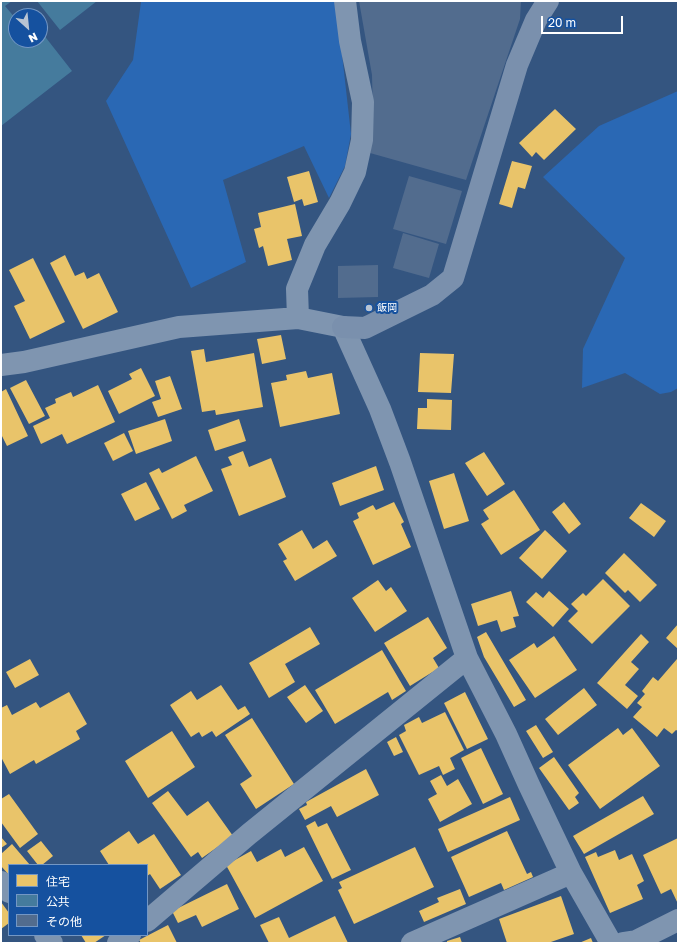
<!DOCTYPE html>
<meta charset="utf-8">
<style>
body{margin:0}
#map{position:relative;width:679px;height:944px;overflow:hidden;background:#345580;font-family:"Golos Text","Noto Sans JP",sans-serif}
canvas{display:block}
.frame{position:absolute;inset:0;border:2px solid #fff;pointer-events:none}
.legend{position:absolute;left:8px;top:864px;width:140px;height:72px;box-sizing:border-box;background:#15519f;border:1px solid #7397c5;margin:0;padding:5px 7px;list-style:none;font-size:12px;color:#fff}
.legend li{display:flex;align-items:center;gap:8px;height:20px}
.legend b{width:20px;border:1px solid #7397c5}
.north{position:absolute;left:8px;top:8px;width:40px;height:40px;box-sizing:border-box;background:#15519f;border:1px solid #7397c5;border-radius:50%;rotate:153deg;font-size:11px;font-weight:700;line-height:16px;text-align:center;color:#fff}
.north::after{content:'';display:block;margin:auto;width:14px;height:18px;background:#b8c4d3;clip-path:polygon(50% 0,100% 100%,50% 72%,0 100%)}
.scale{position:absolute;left:541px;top:16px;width:82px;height:18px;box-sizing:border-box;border:2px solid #fff;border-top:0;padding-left:5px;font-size:12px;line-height:14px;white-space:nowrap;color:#fff;-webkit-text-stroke:3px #15519f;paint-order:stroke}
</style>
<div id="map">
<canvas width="679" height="944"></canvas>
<div class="frame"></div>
<ul class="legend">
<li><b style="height:11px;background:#e9c46a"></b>住宅</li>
<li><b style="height:11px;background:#457b9d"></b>公共</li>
<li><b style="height:11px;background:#526c8e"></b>その他</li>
</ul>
<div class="north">N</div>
<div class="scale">20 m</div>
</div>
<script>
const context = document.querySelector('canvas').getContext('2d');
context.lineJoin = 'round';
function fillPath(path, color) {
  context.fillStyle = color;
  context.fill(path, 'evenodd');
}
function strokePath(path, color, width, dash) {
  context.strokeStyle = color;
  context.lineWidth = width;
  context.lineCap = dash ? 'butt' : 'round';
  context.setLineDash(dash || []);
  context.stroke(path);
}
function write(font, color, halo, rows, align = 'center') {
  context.font = font + ' "Golos Text","Noto Sans JP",sans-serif';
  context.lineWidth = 4;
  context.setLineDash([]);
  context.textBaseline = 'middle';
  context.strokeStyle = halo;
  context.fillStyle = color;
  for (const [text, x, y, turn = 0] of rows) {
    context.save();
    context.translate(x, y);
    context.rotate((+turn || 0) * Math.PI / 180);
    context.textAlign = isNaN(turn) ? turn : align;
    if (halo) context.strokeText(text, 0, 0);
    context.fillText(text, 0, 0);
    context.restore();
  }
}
const green = new Path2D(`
 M144,1H336L351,134L345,166L329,198L304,146L223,180L246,262L191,288L106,101L133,60L141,2Z
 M678,91V388L671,392L660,394L625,373L582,388L583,349L625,258L543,177L599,126Z`);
const homes = new Path2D(`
 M555,109L576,129L544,160L536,152L532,157L519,143Z
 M512,161L532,166L525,189L518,187L512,208L499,204Z
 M309,171L318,202L304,206L302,199L294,202L287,177Z
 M295,204L302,236L287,239L292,260L268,266L263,246L259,248L254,229L261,227L258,213Z
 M65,255L75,276L84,272L87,279L99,273L118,312L83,329L50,263Z
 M33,258L65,322L30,339L14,306L25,301L9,270Z
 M281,335L286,359L262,364L257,339Z
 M204,349L206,362L254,353L263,407L216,415L215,410L202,412L191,351Z
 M420,353L454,354L451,393L418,392Z
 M141,368L155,396L119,414L108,391L132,379L129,374Z
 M306,371L308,378L332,373L340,414L280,427L271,383L287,380L286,375Z
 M170,376L182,409L158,417L152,402L161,399L155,381Z
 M26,380L45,416L29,424L10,388Z
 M98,385L115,422L67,444L62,434L41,444L33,426L50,418L45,408L56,403L55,399L71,392L73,397Z
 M6,389L28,436L7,446L1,434V392Z
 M427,399L452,400L451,430L417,429L418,408H427Z
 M165,419L172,441L136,454L128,431Z
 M239,419L246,441L215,451L208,430Z
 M124,433L133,451L113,461L104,443Z
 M243,451L249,467L271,458L286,497L239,516L221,469L232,465L228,457Z
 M484,452L505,484L487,496L465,463Z
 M196,456L213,491L184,505L187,511L172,519L149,473L159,468L162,473Z
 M376,466L384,490L340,506L332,483Z
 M454,473L469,521L444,529L429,481Z
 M146,482L160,509L135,521L121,494Z
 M514,490L540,530L501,555L481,524L489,519L483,510Z
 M394,502L404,522L401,524L411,547L373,565L353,521L359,518L357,513L373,505L376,510Z
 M564,502L581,524L569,534L552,512Z
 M641,503L666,521L654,537L629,518Z
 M302,530L313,549L327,540L337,556L295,581L283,561L287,559L278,544Z
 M545,530L567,551L542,579L519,558Z
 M624,553L657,585L640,602L628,590L625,593L605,573Z
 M603,579L630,606L592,644L568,621L578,611L571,604L583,593L586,596Z
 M378,580L386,591L391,587L407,611L375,632L352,598Z
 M511,591L519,616L513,617L516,627L501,632L497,620L478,626L471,604Z
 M549,591L569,609L553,627L526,602L536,592L543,598Z
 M428,617L447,648L433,658L439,668L410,686L384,643Z
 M678,624V649L666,638Z
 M310,627L320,644L285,664L295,682L269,698L249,663Z
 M486,632L526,700L514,707L484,657L477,637Z
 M641,634L649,642L631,662L639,669L625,685L638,696L627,709L597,683Z
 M554,636L577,670L535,698L509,660L534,643L537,648Z
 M382,650L406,691L392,700L388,692L335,724L315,690Z
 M30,659L39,675L15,688L6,672Z
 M677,659L678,660V731L676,730L672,734L664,728L657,737L633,717L642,707L637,703L645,694L642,691L653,677L658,681Z
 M221,685L238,710L245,706L250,714L216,737L212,731L202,737L199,732L191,737L170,705L191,691L197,700Z
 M305,685L323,711L306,723L287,697Z
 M584,688L597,705L558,735L545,719Z
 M69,692L87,724L76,731L80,739L36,764L34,760L10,774L1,757V708L7,705L12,715L36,702L40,708Z
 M465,692L488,739L467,749L444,703Z
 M445,712L464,750L450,758L455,769L443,775L439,766L419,775L399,735L406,731L404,725L419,717L422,723Z
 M252,718L294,784L256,809L240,784L252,776L225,735Z
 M536,725L553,752L543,758L526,731Z
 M618,728L623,735L632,728L660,766L600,809L568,765Z
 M172,731L195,767L148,798L125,761Z
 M396,737L403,752L394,756L387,742Z
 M481,748L503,794L483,804L461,758Z
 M554,757L579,793L575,797L579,803L569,810L539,768Z
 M366,769L379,795L337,817L331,806L305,820L299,809L307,805L306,802Z
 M441,775L447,786L458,779L472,804L440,822L428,799L437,794L430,781Z
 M168,791L187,816L208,801L233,836L202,858L198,852L191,857L152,803Z
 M9,794L38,834L20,848L1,822V799Z
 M643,796L654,814L584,854L573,836Z
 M510,797L520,820L448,852L438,829Z
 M315,821L318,827L327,823L351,870L332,879L306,826Z
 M129,831L138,844L154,834L181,875L160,889L150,874L147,876V865H109L100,851Z
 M507,831L527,874L531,872L533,877L504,890L501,883L469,897L451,857Z
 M1,837L7,844L1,848Z
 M678,838V904L671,889L661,894L643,855Z
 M41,841L53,856L42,865H38L27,851Z
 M12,844L30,865H9V875L1,866V854Z
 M304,847L323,881L255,918L226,865L251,851L257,862L281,849L285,857Z
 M415,847L434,887L354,924L338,890L342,888L339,882Z
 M615,850L619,860L632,854L644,881L637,885L643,899L610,913L585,857L596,852L598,857Z
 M227,884L239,909L202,927L196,915L178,923L172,911Z
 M460,889L466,904L424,922L419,911L439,902L437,898Z
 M561,896L574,934L548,943H507L499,919Z
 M1,902L9,913V923L1,929Z
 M335,916L348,943H269L260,925L279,917L289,938Z
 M168,925L177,943H141L139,940Z
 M81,935H106L94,943H86Z
 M460,937L462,943H447V941Z
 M591,938L593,943H579Z`);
const public = new Path2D(`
 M1,1H12L5,6L16,19V40H32L33,42L36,40H40V37L43,34L72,71L1,126Z
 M37,1H97L60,30Z`);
const building = new Path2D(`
 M359,1H521L520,19L466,180L370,153L373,117L372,75Z
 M409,176L462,191L446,244L393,229Z
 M403,233L439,244L429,278L393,268Z
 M378,265V297L338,298V266Z`);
const street = new Path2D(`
 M298,318L297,289L315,245L340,203L355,172L362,140L363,102L350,41L345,1
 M1,365L24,362L179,327L298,318L343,327L380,409L400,462L467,658L506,734L529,785L571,873L611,943
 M1,882L9,892
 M147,921L249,834L467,658
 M45,935L52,943
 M118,943L130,935
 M412,943L571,873
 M623,943L636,941L678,920`);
const secondary = new Path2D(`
 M343,327L365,328L432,295L453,278L517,65L536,20L548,1`);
const markers = [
 [369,308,4,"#b8c4d3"]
];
const poiNames = [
 ["飯岡",377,308]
];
fillPath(green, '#2a68b4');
fillPath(homes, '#e9c46a');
fillPath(public, '#457b9d');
fillPath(building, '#526c8e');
strokePath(street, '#7f95b0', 22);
strokePath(secondary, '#7a90ad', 22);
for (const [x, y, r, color] of markers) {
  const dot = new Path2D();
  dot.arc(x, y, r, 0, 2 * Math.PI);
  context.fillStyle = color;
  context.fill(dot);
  strokePath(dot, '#15519f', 1.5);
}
write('10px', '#fff', '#15519f', poiNames, 'left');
</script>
